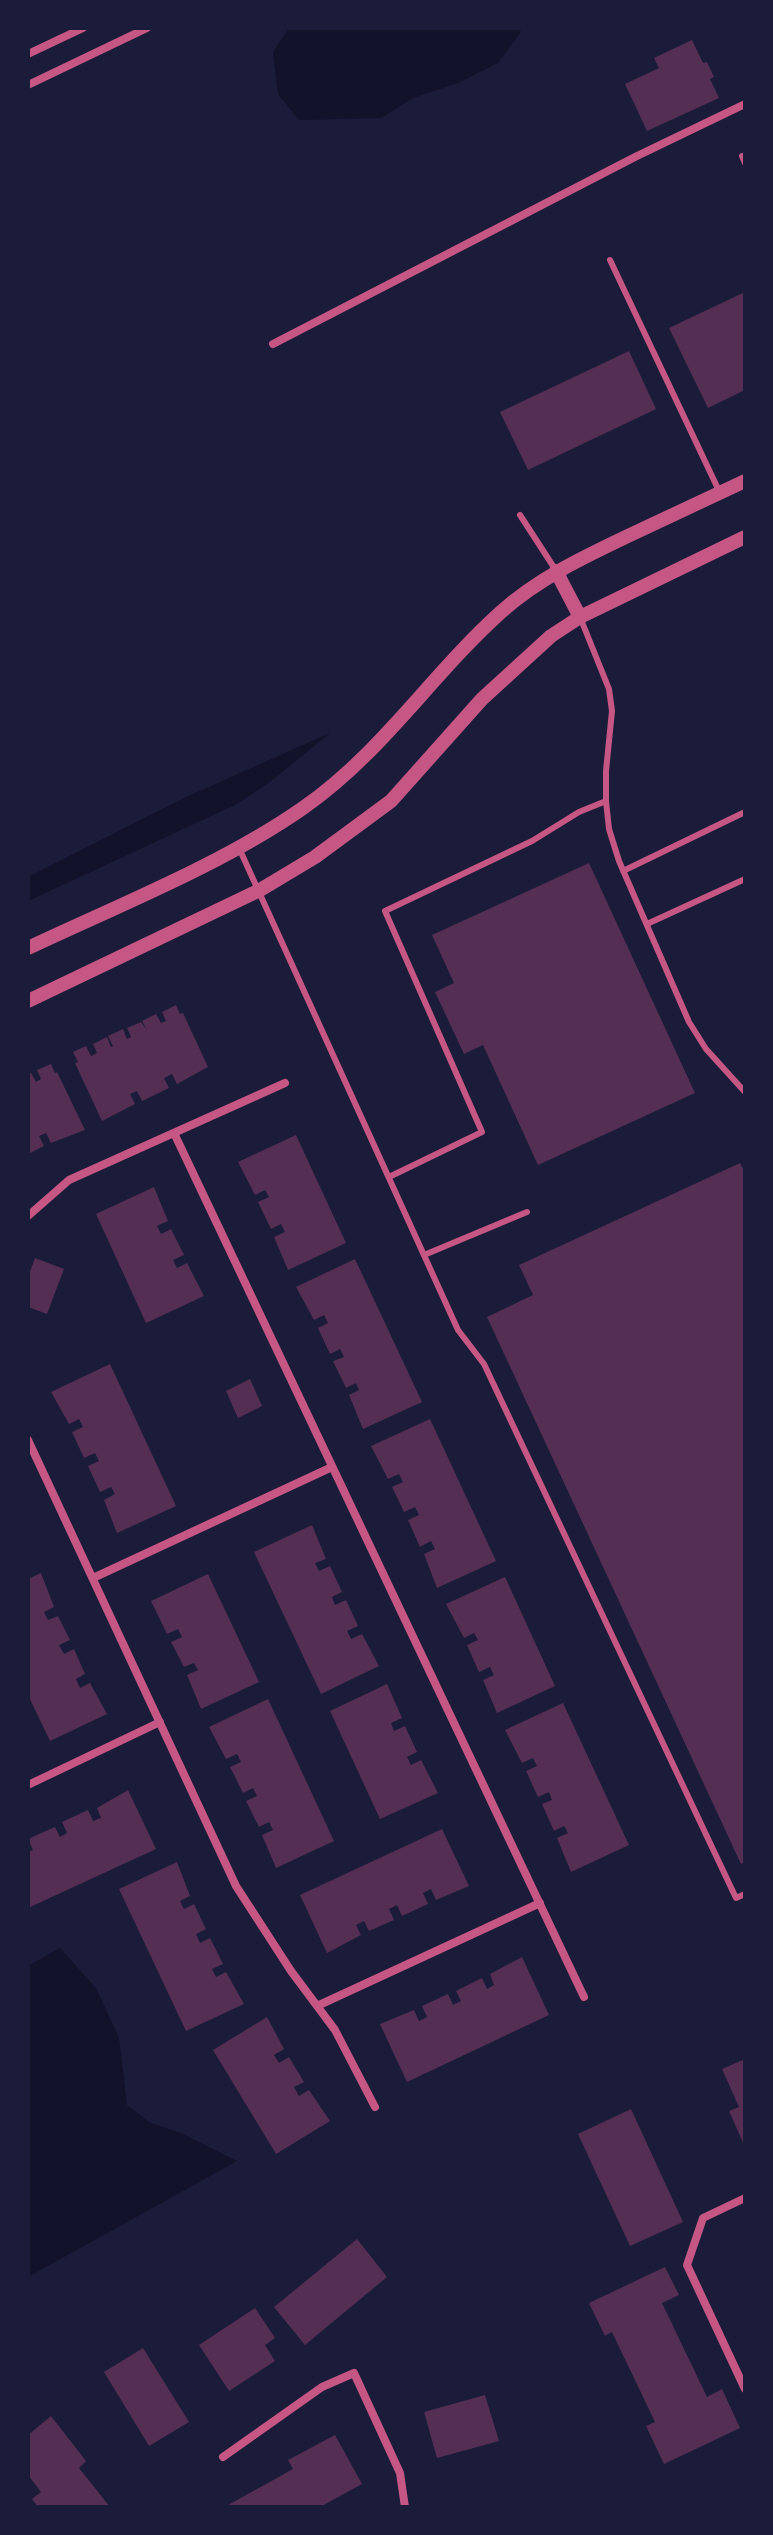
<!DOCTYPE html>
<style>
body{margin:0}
#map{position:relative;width:773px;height:2535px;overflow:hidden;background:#1b1b3a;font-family:Figtree,sans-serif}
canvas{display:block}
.frame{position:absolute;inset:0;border:30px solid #1b1b3a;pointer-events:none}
</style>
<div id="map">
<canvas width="773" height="2535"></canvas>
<div class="frame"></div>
</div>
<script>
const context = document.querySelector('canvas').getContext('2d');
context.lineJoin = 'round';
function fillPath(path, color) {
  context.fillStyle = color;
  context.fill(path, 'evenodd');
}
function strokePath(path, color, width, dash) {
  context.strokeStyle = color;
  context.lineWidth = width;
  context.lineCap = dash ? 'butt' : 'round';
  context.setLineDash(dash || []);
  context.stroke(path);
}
const water = new Path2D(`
 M289,28H521L520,33L498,63L458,83L413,98L381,118L299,120L278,94L273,52Z
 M330,733L270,782L237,804L28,901V877L184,798Z
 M60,1948L96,1988L119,2038L127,2105L149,2122L185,2135L237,2161L28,2277V1966Z`);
const building = new Path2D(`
 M692,40L703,63L707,62L714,77L710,79L719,98L647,131L625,84L659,68L654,58Z
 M745,292V390L708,408L669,328Z
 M629,351L656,409L528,470L500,412Z
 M589,863L695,1093L538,1165L483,1045L464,1054L435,992L454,983L432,935Z
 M176,1005L180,1014L183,1013L208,1067L177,1084L172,1074L164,1078L169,1088L142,1101L137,1091L130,1094L135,1104L102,1121L75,1063L78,1062L73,1052L86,1046L91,1056L97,1053L93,1044L107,1037L111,1047L113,1046L108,1036L123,1029L127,1039L131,1037L127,1028L141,1022L147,1030L142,1021L156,1014L161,1023L166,1021L162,1012Z
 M51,1064L55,1073L57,1072L85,1130L51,1143L46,1133L39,1136L44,1146L28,1154V1074L31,1073L36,1082L41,1079L37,1070Z
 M296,1135L346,1243L288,1270L274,1237L285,1232L281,1224L271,1229L258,1202L269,1197L265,1190L255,1195L238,1162Z
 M740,1163L745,1173V1862L741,1864L487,1317L533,1295L519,1265Z
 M154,1187L168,1221L157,1226L161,1234L171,1229L184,1255L173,1260L177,1268L187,1263L204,1296L146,1323L96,1214Z
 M35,1258L64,1269L47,1314L28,1307V1277Z
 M355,1259L422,1402L363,1429L349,1395L359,1390L356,1383L346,1388L333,1361L344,1357L340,1349L330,1354L318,1328L328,1323L324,1315L314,1320L296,1287Z
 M110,1364L176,1506L117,1533L104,1500L115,1494L111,1487L100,1492L88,1466L99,1461L95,1453L84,1458L72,1432L83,1427L79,1419L69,1424L51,1392Z
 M250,1379L262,1406L238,1418L226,1391Z
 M430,1419L496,1561L437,1588L424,1554L435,1549L431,1541L420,1547L408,1520L419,1515L415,1507L404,1512L392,1487L403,1482L399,1474L388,1479L371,1446Z
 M312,1525L326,1559L315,1563L319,1571L330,1566L342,1592L332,1597L335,1605L346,1600L358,1626L347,1631L351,1639L362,1634L379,1666L321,1694L254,1552Z
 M41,1573L54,1607L44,1612L48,1620L58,1616L70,1640L59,1645L64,1654L74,1649L85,1674L76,1679L80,1688L90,1683L107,1714L50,1741L28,1695V1579Z
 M208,1574L259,1682L201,1709L187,1675L198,1670L194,1663L184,1667L171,1642L182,1637L178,1629L167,1634L151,1601Z
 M505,1577L555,1686L497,1713L483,1680L494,1675L490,1667L479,1672L467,1645L478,1640L474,1633L464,1638L446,1604Z
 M387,1684L402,1718L391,1723L394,1731L405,1726L417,1752L407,1757L411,1765L421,1760L438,1793L380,1819L330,1711Z
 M268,1699L334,1841L276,1868L262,1835L273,1830L269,1822L259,1827L246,1801L257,1796L253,1788L243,1793L230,1767L241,1762L237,1754L226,1759L209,1727Z
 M563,1703L629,1845L571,1872L557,1838L568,1833L564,1826L554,1831L542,1804L552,1800L549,1792L538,1797L526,1771L537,1766L533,1758L522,1763L505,1730Z
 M128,1790L156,1849L28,1908V1852L33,1850L28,1839L55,1827L60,1837L67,1833L62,1822L88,1810L93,1821L101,1818L97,1808Z
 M442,1829L469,1886L436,1900L431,1889L423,1893L428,1904L402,1916L397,1905L389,1909L394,1920L369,1931L364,1921L356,1925L361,1935L327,1953L300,1895Z
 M177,1862L190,1896L180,1901L184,1909L194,1904L206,1929L196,1934L200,1943L210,1938L223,1964L212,1969L216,1977L226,1972L244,2004L186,2031L119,1889Z
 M522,1957L549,2015L407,2082L380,2024L414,2010L419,2021L427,2017L422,2006L448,1994L453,2005L461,2001L456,1991L482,1978L487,1989L494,1985L490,1974Z
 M267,2017L284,2049L274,2055L279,2063L289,2057L304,2082L294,2087L299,2096L309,2090L330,2121L276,2154L213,2050Z
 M745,2059V2147L729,2111L739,2107L722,2069Z
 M631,2109L683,2222L630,2246L578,2134Z
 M357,2239L387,2277L305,2345L274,2307Z
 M665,2267L679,2295L662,2303L707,2397L722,2389L740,2428L664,2464L646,2426L655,2422L612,2332L605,2336L589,2303Z
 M255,2308L275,2338L265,2345L275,2361L229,2391L199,2345Z
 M143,2348L189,2422L149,2446L104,2372Z
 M485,2395L499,2441L437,2458L424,2412Z
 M51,2416L86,2461L79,2468L110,2507H38L32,2499L41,2492L28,2475V2435Z
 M335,2435L362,2484L320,2507H229L228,2505L293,2469L288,2460Z`);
const service = new Path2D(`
 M745,155L742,156L745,163
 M610,260L720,493
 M520,515L555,569
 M580,617L609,689L612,711L606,771V801L609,829L619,861L689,1022L706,1049L745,1092
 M239,848L458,1330L484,1364L736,1898L745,1894
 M623,871L745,812
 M647,924L745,879
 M389,1177L482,1132L385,911L532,841L579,812L606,801
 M424,1255L527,1212`);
const minor = new Path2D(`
 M28,54L83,28
 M28,85L147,28
 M273,344L635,157L745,104
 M174,1133L584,1997
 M28,1216L69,1180L285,1083
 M28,1440L236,1886L291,1971L335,2030L375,2107
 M93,1578L332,1467
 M28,1785L160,1722
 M317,2006L540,1903
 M745,2198L703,2218L687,2265L745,2389
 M223,2457L322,2387L354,2373L400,2473L405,2507`);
const tertiary = new Path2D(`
 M556,571L580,617
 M28,948C117,906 223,864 303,808C382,753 430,676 501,612C539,578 584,557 630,535C668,517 707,499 745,481
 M28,1001L260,890L315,857L391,801L482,699L551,636L580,617L745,537`);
fillPath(water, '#12122b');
fillPath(building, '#542f53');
strokePath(service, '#c65784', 6);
strokePath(minor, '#c65784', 8);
strokePath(tertiary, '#c65784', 14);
</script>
